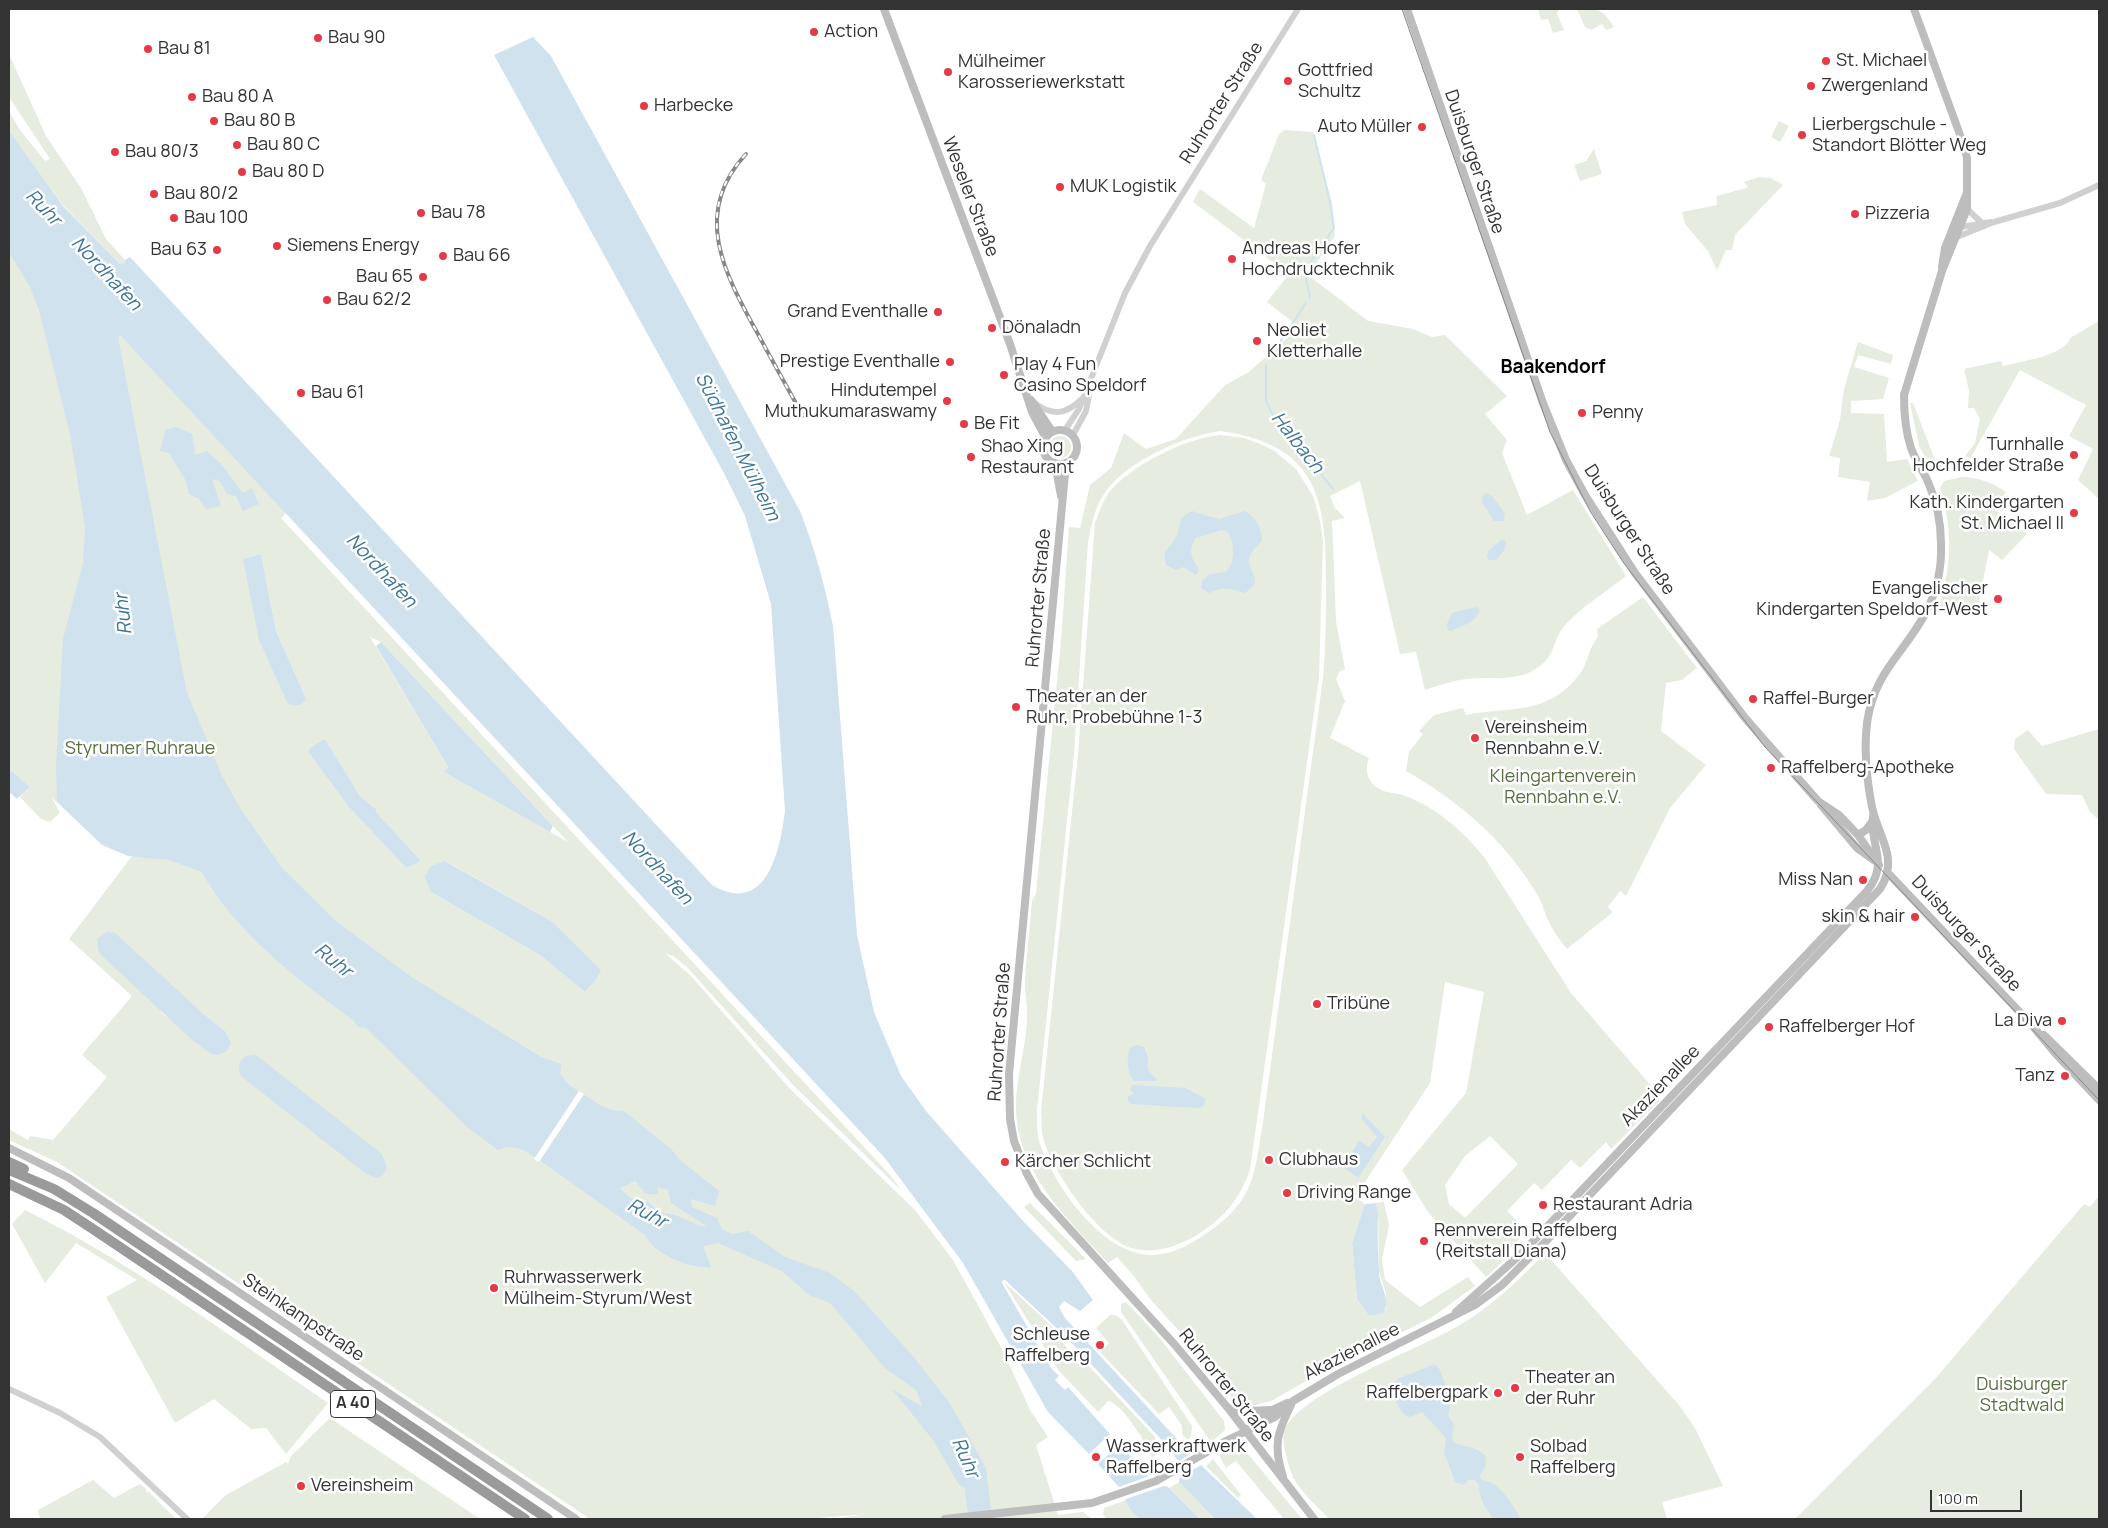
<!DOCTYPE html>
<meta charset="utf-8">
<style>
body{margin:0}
#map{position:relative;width:2108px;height:1528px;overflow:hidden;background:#fff;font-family:Manrope,sans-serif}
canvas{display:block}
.frame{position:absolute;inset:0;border:10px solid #333;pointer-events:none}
.scale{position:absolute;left:1930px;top:1490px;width:92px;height:22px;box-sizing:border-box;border:2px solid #333;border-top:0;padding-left:6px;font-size:15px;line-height:18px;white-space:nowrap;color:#333;-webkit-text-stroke:4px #fff;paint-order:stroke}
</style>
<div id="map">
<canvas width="2108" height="1528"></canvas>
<div class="frame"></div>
<div class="scale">100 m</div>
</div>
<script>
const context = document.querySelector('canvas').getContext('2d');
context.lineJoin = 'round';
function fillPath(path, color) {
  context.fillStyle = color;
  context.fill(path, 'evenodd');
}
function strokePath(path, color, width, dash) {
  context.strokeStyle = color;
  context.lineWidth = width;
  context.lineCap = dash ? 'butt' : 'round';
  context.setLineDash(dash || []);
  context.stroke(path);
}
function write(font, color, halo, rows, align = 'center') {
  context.font = font + ' Manrope,sans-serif';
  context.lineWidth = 5;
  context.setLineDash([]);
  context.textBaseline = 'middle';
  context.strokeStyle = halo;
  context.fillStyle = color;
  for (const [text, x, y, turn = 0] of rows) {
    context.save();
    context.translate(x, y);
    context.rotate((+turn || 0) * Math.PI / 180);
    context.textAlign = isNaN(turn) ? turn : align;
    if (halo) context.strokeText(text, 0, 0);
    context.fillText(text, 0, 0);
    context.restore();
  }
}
const green = new Path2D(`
 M1538,9H1559L1557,14L1564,30L1553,33L1548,19L1541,20Z
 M1577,9C1599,9 1602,8 1614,27L1606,30L1602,24L1591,30L1585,27Z
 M9,54L46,136L81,188L106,239L125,260V265L120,264L63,205L17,145L9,131V111L20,130L45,161L50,159L9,97Z
 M1779,121L1789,126L1780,142L1771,137Z
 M1285,130L1313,132L1332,203L1335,236L1308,275L1368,321L1413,329L1432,337L1445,335L1507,396L1485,414L1507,440L1502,453L1527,515L1573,490L1626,576C1606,592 1583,606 1566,624C1550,641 1559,655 1534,670C1515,682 1488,676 1466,679C1452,681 1439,685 1425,690L1416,652L1400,654L1360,481L1330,496L1335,508L1345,518L1332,521L1336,621L1345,669L1339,672L1336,679L1345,701L1330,738L1369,758C1365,768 1366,778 1375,786C1383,794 1398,792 1408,797C1438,809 1464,832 1484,857L1571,993L1659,1095V1101L1611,1149L1606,1142L1580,1168L1571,1160L1542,1190L1534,1183L1507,1211L1527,1231L1504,1255L1507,1257L1486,1277L1428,1212L1402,1170L1466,1093L1484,992L1445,982L1430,1083L1355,1197L1365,1204L1352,1243L1357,1299L1369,1316L1386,1309V1293L1379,1272L1378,1212L1376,1203L1384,1202L1389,1226L1382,1259L1385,1280L1420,1307L1468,1277L1475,1286L1431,1318L1335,1365L1271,1401L1251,1406L1240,1404L1231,1397L1184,1344L1189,1342L1151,1300L1133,1275L1117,1257L1108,1263C1067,1218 1016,1172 1016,1106C1016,1077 1026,1048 1027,1019C1028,1007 1025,996 1025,984C1026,957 1030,928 1032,901L1036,893L1061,641L1069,527L1080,528L1090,485L1111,468L1124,433L1146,449L1176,439L1225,385L1249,372L1299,327L1267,302L1289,274L1193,202L1200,189L1254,228L1266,184L1261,180L1279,134ZM1221,431C1316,445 1327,497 1326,582C1326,614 1326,646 1323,678L1263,1122C1259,1144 1257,1169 1248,1189C1238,1210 1220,1225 1201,1237C1186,1247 1169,1255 1151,1255C1101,1254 1053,1184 1039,1141C1037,1132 1037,1120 1037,1110L1074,754L1088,543C1091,525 1095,505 1107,490C1128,461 1186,435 1221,431ZM1490,1136L1518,1164L1465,1218L1449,1204L1445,1185L1465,1156Z
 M1594,149L1602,174L1580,181L1574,165L1586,161Z
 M9,154L118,336H121L131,345L287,512L281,518L890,1175L903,1192L793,1085L687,967L673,956L666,954L691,976L789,1088L915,1210L953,1260L1003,1351L1030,1410L1048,1437L1036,1445L1058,1515L1083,1512L1092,1519H831L869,1514L805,1519H590L57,1162L9,1140V1129L28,1140L30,1136L53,1140L107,1077L82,1055L132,996L69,939L132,856L156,858L57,798V802L52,798L60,813L50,822L41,819L20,797L30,787L9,769ZM261,554L276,631L306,699L243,559ZM370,637L381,642L568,842L444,772L448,767ZM325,739L360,796L377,810L376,812L421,861L406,868L348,806L308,752ZM446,861L551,921L595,981L585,992L540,955L431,892ZM160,1011H200L225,1031L211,1054Z
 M1759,177L1771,178L1783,185L1735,235L1732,250H1726L1717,270L1708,251L1685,224L1682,212L1717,205V196L1746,188L1748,187L1744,182Z
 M2099,321V499L2078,480L2093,449L2069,436L2086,405L2020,370L1970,459L1965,456L1975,443L1980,419L1974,408H1968L1969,391L1964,369L2001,361L2003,366C2018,362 2067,355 2070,338Z
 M1858,342L1893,355L1891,364L1858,355L1854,367L1889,378L1883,399L1851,401V413L1884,414L1887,462L1907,459L1918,481L1885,498L1867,501L1870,482L1838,477L1840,458L1829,456L1840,420L1844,389Z
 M1910,403H1913L1935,460L1944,465L1945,468L1938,470L1931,467L1919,446Z
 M1220,435L1244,438L1260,444L1273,450L1296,469L1313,496L1319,516L1323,540L1319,677L1250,1170C1240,1198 1225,1217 1200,1233C1179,1246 1156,1255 1131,1248C1097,1236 1055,1175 1044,1141C1041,1132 1042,1121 1041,1111L1078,754L1095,523C1099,512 1103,501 1110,491C1134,464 1184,439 1220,435Z
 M1049 447a11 11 0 1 1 22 0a11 11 0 1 1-22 0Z
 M1962,477C1980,478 1991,482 2006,492L1994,509L2027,534L2002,560L1989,550L1978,607L1958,610L1946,614L1939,606C1952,562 1953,532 1940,488L1944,481Z
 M1643,597L1697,668L1682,680L1666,683L1661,731L1706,765L1670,808L1626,896L1620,891L1608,907L1613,912L1567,949C1561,941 1554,933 1550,924C1545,915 1543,904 1538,896C1505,840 1461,803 1406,771L1409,752L1423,734L1419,731L1434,715L1463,708L1466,715C1509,706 1546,717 1579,675C1588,664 1588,648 1598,637L1597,629Z
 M2099,729V820L2090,812L2082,795L2046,794L2014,749L2015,739L2028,730L2042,746Z
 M2099,1196V1519H1795L1935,1379L2084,1204L2090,1207Z
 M1030,1203L1086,1259L1076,1261L1024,1207Z
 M25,1210C132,1263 230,1336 328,1403L286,1454L266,1428L251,1429L214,1399L175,1423L106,1297L137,1280L76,1243L45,1283L12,1224Z
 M1545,1253L1679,1405L1695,1428L1723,1486L1662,1502L1667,1519H1329C1318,1507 1302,1493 1294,1479C1289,1469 1281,1441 1284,1431C1299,1391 1430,1346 1468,1320C1497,1301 1521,1278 1545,1253Z
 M1004,1282L1058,1332L1056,1335L1078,1360L1081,1358L1086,1363L1156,1438L1155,1440L1160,1446V1451L1152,1458C1148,1445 1121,1402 1108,1401L1098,1412L1059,1371Z
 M1126,1302L1158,1336L1224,1421L1225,1430L1211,1442L1121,1312V1304Z
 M1110,1315H1116L1122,1320L1192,1426L1191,1436L1188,1440L1182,1434V1426L1169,1407L1159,1414L1100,1352L1109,1343L1096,1328Z
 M330,1418L480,1519H202L226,1495L286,1462L288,1464L291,1456Z
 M1234,1446L1243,1448L1302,1519H1284L1236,1461L1226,1468L1219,1455Z
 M1213,1459L1241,1495L1238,1498L1206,1466Z
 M93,1480L114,1498L140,1484L146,1489V1492H149L176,1519H40L38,1510Z
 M1179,1482L1215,1519H1200L1169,1488Z
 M1126,1500L1131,1511L1140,1519H1107L1103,1515L1104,1508Z`);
const water = new Path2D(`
 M533,37L551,56L800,511C815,549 825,586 833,626L857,935L874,1012L901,1076L926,1111L1023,1221L1072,1271L1093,1300L1080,1311L1064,1301L1059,1307L1065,1318L1202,1466L1257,1519H1215L1179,1482L1178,1461L1171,1450L1066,1337L1005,1280H1003L1002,1283L1051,1368L1059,1376L1055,1380L1065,1390L1068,1387L1110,1434L1089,1454L1048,1412L963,1263L884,1157L121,336L118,337L187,693L222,776L240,808L282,868L337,922L413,978L541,1057L561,1064L560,1074L569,1085L600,1105L612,1110L624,1111L671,1149L681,1161L719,1191L715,1206L691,1199L692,1207L717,1218L722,1229L732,1234L748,1231L785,1257L830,1273L854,1291L912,1355L951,1405L986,1468L992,1519H968C969,1509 965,1499 965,1488L959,1485L933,1440L892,1389L923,1407L916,1390L885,1368L830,1303L809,1295L782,1271L718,1243L703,1246L711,1267C690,1269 655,1255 645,1235L535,1157C522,1149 512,1144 498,1150L466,1126L366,1028L358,1027L353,1020C299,981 234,931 202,872L169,860L128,856L102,845L57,802L56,768L63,639L83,563L85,527L70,434L39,310L30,287L9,252V131L63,206L120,264H125V260L130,257L712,885C767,917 780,850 785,811L771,604L745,516L725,475L494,55ZM635,1181L646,1194H658L657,1187L668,1190L671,1203L708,1227C687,1224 681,1213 661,1213L648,1202L630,1198L620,1188Z
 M176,427L192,434L195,455L207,451L220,463L243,493L252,488L259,504L243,511L236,496L227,494L220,481L212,479L221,506L206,509L199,499L189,494L186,481L169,453L160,451L165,430Z
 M1486,493L1493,497L1505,514L1503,521H1494L1482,502L1483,496Z
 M1192,511L1219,519L1245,511C1256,518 1262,527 1262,541C1258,545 1252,550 1250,556C1244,570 1268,581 1244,593C1229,588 1224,586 1209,593L1201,588L1202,581L1210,574L1225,572C1236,564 1235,541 1227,531L1221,530L1196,538C1187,552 1192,557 1199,570L1196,575L1183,567L1176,570L1166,565L1164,554L1177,536L1181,518Z
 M1502,539L1506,542L1505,549L1496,560H1489L1487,556L1489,550Z
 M261,554L276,631L306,699C302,706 296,706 288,704L259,640L243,559Z
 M1476,607L1480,610C1477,623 1460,626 1451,631L1448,630L1447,624L1452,613Z
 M381,642L553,826L550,832L444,772L448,767L376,646Z
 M325,739L360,796L377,810L376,812L421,861L406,868L348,806L308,752L310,748Z
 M9,769L30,787L17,799L9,792Z
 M445,861L551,921L601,970L595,981L585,992L540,955L431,892L425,877L431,866Z
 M107,932L115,933L200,1011L225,1031L231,1043L227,1051L217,1055L211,1054L191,1039L99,953L97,939Z
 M1137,1045L1144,1047L1148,1057V1070L1158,1081H1134C1127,1073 1126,1057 1130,1048Z
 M256,1055L382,1154L387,1168L382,1176L376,1178L365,1173L242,1077C237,1069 238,1062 246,1056Z
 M1132,1085L1185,1088L1206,1099L1203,1107L1195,1108L1131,1104L1128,1101V1096L1134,1094L1130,1089Z
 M1363,1114L1385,1137L1358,1178L1343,1167L1359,1141L1369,1147L1377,1137L1361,1118Z
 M1376,1203L1378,1212C1377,1232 1378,1252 1379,1272C1379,1286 1392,1299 1383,1313L1369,1316L1357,1299L1352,1243L1365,1204Z
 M1433,1365L1438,1366L1451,1399L1448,1415L1454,1425L1452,1437L1454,1443L1476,1449L1485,1455L1486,1466L1479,1476L1482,1480C1500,1482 1512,1504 1521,1519H1493C1486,1508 1479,1499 1479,1485L1475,1480H1468L1464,1485L1455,1482L1444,1452L1446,1438L1422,1412L1410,1417C1397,1414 1390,1389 1397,1379Z
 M1120,1444L1147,1475L1169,1488L1200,1519H1140L1131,1511L1118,1486L1098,1464Z`);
const pier = new Path2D(`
 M579,1091L584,1094L539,1162L534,1159Z
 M1193,1452L1203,1464L1180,1477L1177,1484L1176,1463Z
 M1152,1475L1171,1487L1164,1486L1123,1500L1116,1488Z`);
const stream = new Path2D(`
 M1310,298L1305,274L1307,267L1334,228L1330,202L1314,135
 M1276,348L1306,303
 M1266,364V400L1271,412L1333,489`);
const tertiary = new Path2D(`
 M1967,209L1981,222
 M1961,227L1991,222
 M1957,237L1994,222L2060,203L2099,185
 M1035,403C1053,417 1066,414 1082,399
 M1065,430L1079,409L1125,293L1150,246L1298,9
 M1073,435L1086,411L1090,390
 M9,1389L60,1413L100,1437L187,1519`);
const secondary = new Path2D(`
 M884,9L1010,344L1032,412L1046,438
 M1407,9L1543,403L1566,460L1585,495L1635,573L1745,718L1818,801L1839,815L1858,835L1879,865
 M1942,267L1945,248L1966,195
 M1031,400L1052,431
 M1043 447a17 17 0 1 1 34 0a17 17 0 1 1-34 0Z
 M1055,463L1061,496
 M1066,463L1009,1074L1010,1119L1014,1141L1027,1174L1038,1194L1175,1345L1228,1408L1314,1519
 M1821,805L1857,848L1875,861
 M1858,835L1866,830L1872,822
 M1887,872L2031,1024L2055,1053L2099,1100
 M2044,1035L2099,1089
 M9,1148L69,1178L576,1519
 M1456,1312L1521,1254L1867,891C1890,862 1869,846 1873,816
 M1228,1408L1248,1411L1270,1410
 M1247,1430L1272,1410L1287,1403
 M1283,1477C1273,1445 1277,1433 1291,1405
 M945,1519L1092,1503L1156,1481L1226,1441L1275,1417L1293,1401L1338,1374L1475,1305L1502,1285L1545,1242L1880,889C1900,858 1878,837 1872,807C1867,781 1864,749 1867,723C1874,672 1903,655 1925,614C1936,593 1942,568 1941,544C1941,523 1937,502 1928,482C1923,470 1915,460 1911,448C1905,430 1904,414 1904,395L1942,271L1967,209V158L1963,143L1914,9`);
const motorway = new Path2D(`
 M9,1162L24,1169
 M9,1170L54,1189L93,1213L548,1519
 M9,1184L64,1210L93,1229L525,1519`);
const tram = new Path2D(`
 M1402,9L1550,432L1590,511L1623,562L1765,747L2099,1100`);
const rail = new Path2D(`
 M746,154C690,214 726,276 759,336C773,362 788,389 803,416`);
const markers = [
 [814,32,5,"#e63946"],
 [318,38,5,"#e63946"],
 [148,49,5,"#e63946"],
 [1826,61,5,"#e63946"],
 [948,72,5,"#e63946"],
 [1288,81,5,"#e63946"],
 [1811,86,5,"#e63946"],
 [192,97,5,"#e63946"],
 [644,106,5,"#e63946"],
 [214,121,5,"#e63946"],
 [1422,127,5,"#e63946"],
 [1802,135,5,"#e63946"],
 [237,145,5,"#e63946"],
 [115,152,5,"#e63946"],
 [242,172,5,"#e63946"],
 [1060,187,5,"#e63946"],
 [154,194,5,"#e63946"],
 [421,213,5,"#e63946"],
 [1855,214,5,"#e63946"],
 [174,218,5,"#e63946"],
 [277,246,5,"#e63946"],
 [217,250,5,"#e63946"],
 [443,256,5,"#e63946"],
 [1232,259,5,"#e63946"],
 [423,277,5,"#e63946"],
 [327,300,5,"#e63946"],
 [938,312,5,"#e63946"],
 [992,328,5,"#e63946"],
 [1257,341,5,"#e63946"],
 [950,362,5,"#e63946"],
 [1004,375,5,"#e63946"],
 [301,393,5,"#e63946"],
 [947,401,5,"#e63946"],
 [1582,413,5,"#e63946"],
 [964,424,5,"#e63946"],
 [2074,455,5,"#e63946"],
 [971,457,5,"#e63946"],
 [2074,513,5,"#e63946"],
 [1998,599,5,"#e63946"],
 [1753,699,5,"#e63946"],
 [1016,707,5,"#e63946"],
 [1475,738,5,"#e63946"],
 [1771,768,5,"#e63946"],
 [1863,880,5,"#e63946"],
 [1915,917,5,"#e63946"],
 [1317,1004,5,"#e63946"],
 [2062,1021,5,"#e63946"],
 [1769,1027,5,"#e63946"],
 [2065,1076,5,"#e63946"],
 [1269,1160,5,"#e63946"],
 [1005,1162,5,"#e63946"],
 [1287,1193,5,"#e63946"],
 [1543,1205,5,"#e63946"],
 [1424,1241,5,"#e63946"],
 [494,1288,5,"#e63946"],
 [1100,1345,5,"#e63946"],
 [1515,1388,5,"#e63946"],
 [1498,1393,5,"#e63946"],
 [1096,1457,5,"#e63946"],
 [1520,1457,5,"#e63946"],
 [301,1486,5,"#e63946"]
];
const shields = [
 [353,1404,45]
];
const shieldNames = [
 ["A 40",353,1404]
];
const poiNames = [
 ["Action",824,32],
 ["Bau 90",328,38],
 ["Bau 81",158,49],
 ["St. Michael",1836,61],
 ["Mülheimer",958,62],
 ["Karosseriewerkstatt",958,83],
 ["Gottfried",1298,71],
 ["Schultz",1298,92],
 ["Zwergenland",1821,86],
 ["Bau 80 A",202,97],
 ["Harbecke",654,106],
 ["Bau 80 B",224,121],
 ["Lierbergschule -",1812,125],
 ["Standort Blötter Weg",1812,146],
 ["Auto Müller",1412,127,"right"],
 ["Bau 80 C",247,145],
 ["Bau 80/3",125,152],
 ["Bau 80 D",252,172],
 ["MUK Logistik",1070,187],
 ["Bau 80/2",164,194],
 ["Bau 78",431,213],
 ["Pizzeria",1865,214],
 ["Bau 100",184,218],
 ["Siemens Energy",287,246],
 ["Andreas Hofer",1242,249],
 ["Hochdrucktechnik",1242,270],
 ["Bau 63",207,250,"right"],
 ["Bau 66",453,256],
 ["Bau 65",413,277,"right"],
 ["Bau 62/2",337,300],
 ["Grand Eventhalle",928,312,"right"],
 ["Dönaladn",1002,328],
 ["Neoliet",1267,331],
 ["Kletterhalle",1267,352],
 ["Prestige Eventhalle",940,362,"right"],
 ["Play 4 Fun",1014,365],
 ["Casino Speldorf",1014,386],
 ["Hindutempel",937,391,"right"],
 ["Muthukumaraswamy",937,412,"right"],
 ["Bau 61",311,393],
 ["Penny",1592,413],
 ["Be Fit",974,424],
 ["Turnhalle",2064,445,"right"],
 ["Hochfelder Straße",2064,466,"right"],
 ["Shao Xing",981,447],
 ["Restaurant",981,468],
 ["Kath. Kindergarten",2064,503,"right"],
 ["St. Michael II",2064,524,"right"],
 ["Evangelischer",1988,589,"right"],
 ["Kindergarten Speldorf-West",1988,610,"right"],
 ["Theater an der",1026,697],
 ["Ruhr, Probebühne 1-3",1026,718],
 ["Raffel-Burger",1763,699],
 ["Vereinsheim",1485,728],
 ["Rennbahn e.V.",1485,749],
 ["Raffelberg-Apotheke",1781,768],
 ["Miss Nan",1853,880,"right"],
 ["skin & hair",1905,917,"right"],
 ["Tribüne",1327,1004],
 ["La Diva",2052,1021,"right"],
 ["Raffelberger Hof",1779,1027],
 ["Tanz",2055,1076,"right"],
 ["Clubhaus",1279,1160],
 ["Kärcher Schlicht",1015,1162],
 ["Driving Range",1297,1193],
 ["Restaurant Adria",1553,1205],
 ["Rennverein Raffelberg",1434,1231],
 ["(Reitstall Diana)",1434,1252],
 ["Ruhrwasserwerk",504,1278],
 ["Mülheim-Styrum/West",504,1299],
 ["Schleuse",1090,1335,"right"],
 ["Raffelberg",1090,1356,"right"],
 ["Theater an",1525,1378],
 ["der Ruhr",1525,1399],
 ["Raffelbergpark",1488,1393,"right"],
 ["Wasserkraftwerk",1106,1447],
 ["Raffelberg",1106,1468],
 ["Solbad",1530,1447],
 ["Raffelberg",1530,1468],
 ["Vereinsheim",311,1486]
];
const streetNames = [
 ["Ruhrorter Straße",1222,103,-58],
 ["Duisburger Straße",1474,162,71],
 ["Weseler Straße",970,197,69],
 ["Duisburger Straße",1629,530,57],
 ["Ruhrorter Straße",1039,598,-85],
 ["Duisburger Straße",1966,934,47],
 ["Ruhrorter Straße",1000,1032,-86],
 ["Akazienallee",1661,1086,-46],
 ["Steinkampstraße",303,1318,34],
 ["Akazienallee",1352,1352,-27],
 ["Ruhrorter Straße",1226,1386,51]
];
const parkNames = [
 ["Styrumer Ruhraue",140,749],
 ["Kleingartenverein",1563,777],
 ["Rennbahn e.V.",1563,798],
 ["Duisburger",2022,1385],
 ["Stadtwald",2022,1406]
];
const waterNames = [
 ["Ruhr",43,208,46],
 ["Nordhafen",106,274,47],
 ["Halbach",1297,443,52],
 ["Südhafen Mülheim",737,447,63],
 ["Nordhafen",381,571,47],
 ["Ruhr",124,614,-96],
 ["Nordhafen",657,868,47],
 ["Ruhr",333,961,39],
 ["Ruhr",647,1214,28],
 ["Ruhr",965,1458,66]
];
const neighbourhoodNames = [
 ["Baakendorf",1553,368]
];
fillPath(green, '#e6ecdf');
fillPath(water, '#cfe2ee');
fillPath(pier, '#fff');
strokePath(stream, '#cfe2ee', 2);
strokePath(tertiary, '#d0d0d0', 6);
strokePath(secondary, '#bdbdbd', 8);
strokePath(motorway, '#9a9a9a', 10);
strokePath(tram, '#888', 1);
strokePath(rail, '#888', 4);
strokePath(rail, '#fff', 2, [5.5]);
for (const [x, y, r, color] of markers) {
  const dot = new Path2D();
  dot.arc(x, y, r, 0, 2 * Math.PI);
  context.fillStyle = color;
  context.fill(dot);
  strokePath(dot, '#fff', 2);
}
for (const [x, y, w] of shields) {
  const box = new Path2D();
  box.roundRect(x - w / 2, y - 13.5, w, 27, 4);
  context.fillStyle = '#fff';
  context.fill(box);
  strokePath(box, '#333', 1);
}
write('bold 16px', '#333', null, shieldNames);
write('18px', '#333', '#fff', poiNames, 'left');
write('18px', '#333', '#fff', streetNames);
write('18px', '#56703f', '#fff', parkNames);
write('italic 19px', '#3f7597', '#fff', waterNames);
write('bold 19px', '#000', '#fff', neighbourhoodNames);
</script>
